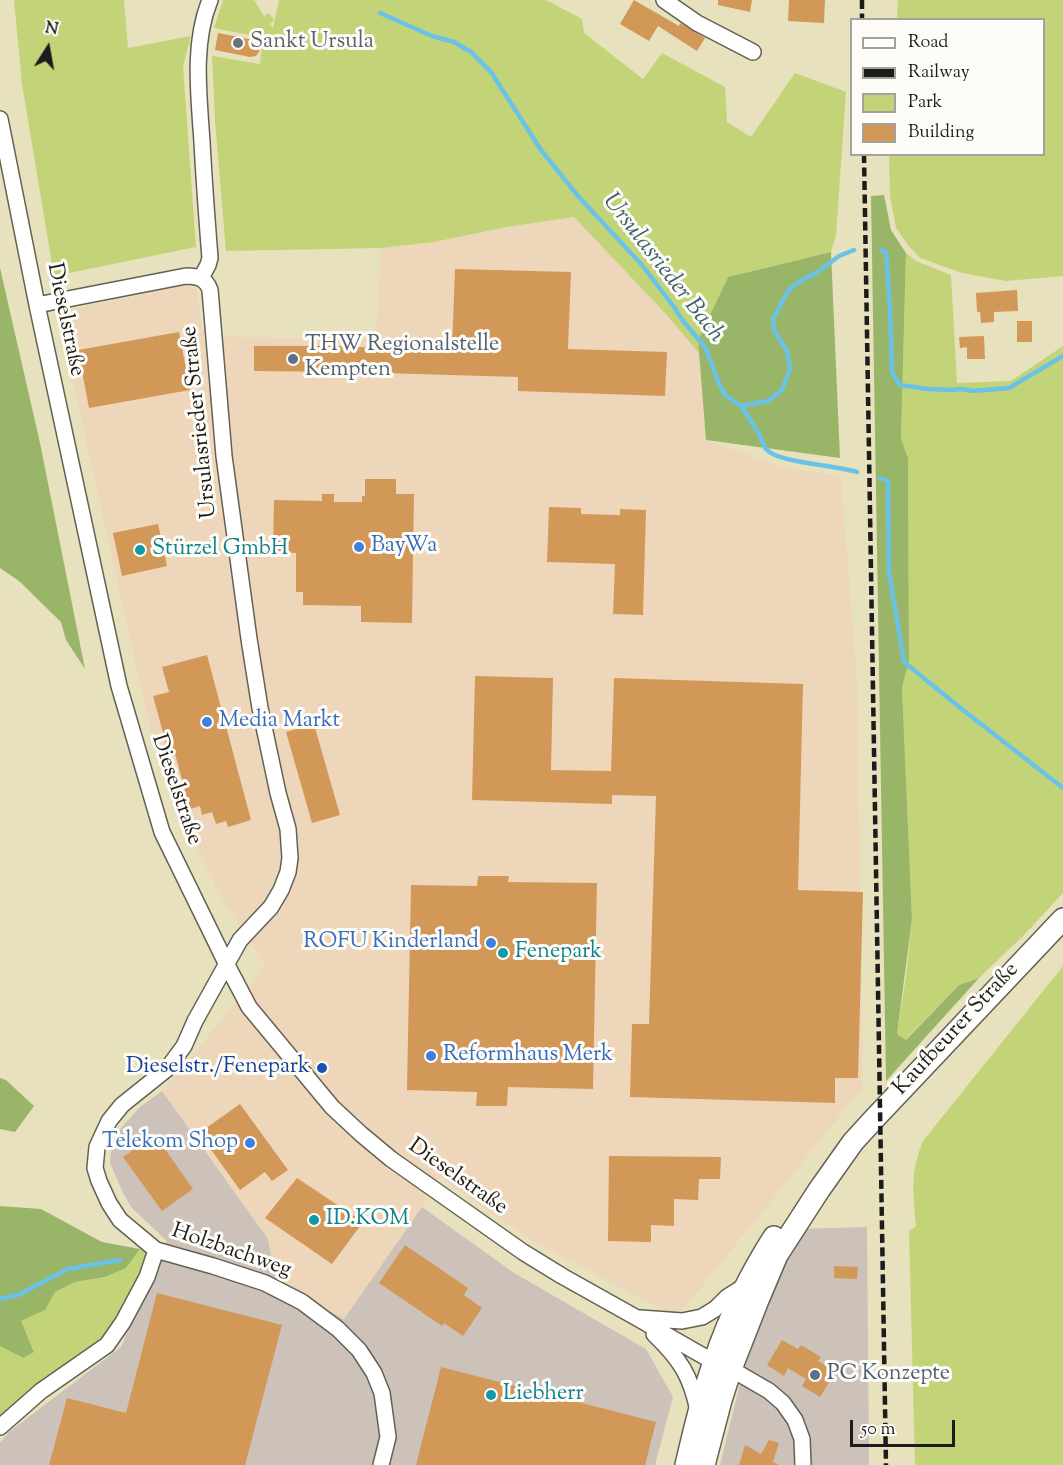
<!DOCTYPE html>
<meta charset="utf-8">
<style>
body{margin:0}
#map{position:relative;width:1063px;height:1465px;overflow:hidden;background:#e8e1bd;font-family:"Sorts Mill Goudy",serif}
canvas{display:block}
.legend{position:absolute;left:850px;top:18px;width:195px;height:138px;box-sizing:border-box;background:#fdfcf7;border:2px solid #a3a29f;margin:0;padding:8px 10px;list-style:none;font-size:18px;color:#1c1c1c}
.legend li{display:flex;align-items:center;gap:12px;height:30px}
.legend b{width:30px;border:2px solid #a3a29f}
.north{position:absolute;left:18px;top:18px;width:60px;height:60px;-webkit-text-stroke:4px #fdfcf7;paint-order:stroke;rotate:11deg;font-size:16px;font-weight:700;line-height:24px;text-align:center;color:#1c1c1c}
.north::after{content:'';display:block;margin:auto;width:21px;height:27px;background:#1c1c1c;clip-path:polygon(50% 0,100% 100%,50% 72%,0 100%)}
.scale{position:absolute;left:850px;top:1420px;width:105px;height:27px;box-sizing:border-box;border:3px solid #1c1c1c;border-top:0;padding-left:8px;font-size:18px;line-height:21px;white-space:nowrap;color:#1c1c1c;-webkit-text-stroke:4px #fdfcf7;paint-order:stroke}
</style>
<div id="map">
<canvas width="1063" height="1465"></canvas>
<ul class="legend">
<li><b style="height:8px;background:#fff"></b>Road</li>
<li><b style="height:8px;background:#1c1c1c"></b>Railway</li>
<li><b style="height:16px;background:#c2d477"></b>Park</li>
<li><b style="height:16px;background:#d29858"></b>Building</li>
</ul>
<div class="north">N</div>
<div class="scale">50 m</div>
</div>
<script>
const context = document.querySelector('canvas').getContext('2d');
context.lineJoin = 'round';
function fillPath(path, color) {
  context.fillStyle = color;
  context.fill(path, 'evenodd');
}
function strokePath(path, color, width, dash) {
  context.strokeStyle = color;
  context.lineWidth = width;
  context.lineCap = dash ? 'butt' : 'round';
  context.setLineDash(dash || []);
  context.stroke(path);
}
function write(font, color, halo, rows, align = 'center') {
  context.font = font + ' "Sorts Mill Goudy",serif';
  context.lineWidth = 6;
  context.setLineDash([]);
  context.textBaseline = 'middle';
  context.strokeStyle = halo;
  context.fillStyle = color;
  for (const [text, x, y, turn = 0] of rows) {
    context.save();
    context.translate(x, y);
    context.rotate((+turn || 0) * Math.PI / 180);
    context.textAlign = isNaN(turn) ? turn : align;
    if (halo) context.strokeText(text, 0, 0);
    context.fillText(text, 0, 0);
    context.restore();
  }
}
const built = new Path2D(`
 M574,217L664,312L699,353L706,440L782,467L841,476L857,680L863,1087L677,1317L530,1240L440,1177L422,1207L344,1320L275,1283L268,1239L162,1091L257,978L265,965L220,895L181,816L150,728L60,323L61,312L185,285L197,290L202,331L240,337L376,339L381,248L434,242L507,227Z`);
const industrial = new Path2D(`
 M162,1091L268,1239L276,1283L344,1319L422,1207L514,1273L646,1349L673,1397L655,1465H0V1443L9,1432L121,1347L167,1241L132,1208L123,1193L110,1163L111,1151L119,1130L140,1107Z
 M867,1227L869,1465H720L757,1314L798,1229Z`);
const green = new Path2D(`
 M14,0H124L128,48L191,36L183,66L196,247L54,276L22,84Z
 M223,0H254L264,16L269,13L274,20L270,24L273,28L279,0H546L582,19L584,33L643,79L662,53L725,87L727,122L751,137L795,73L846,92L836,235L831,252L728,277L698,340L699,353L664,312L574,217L507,227L434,242L381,248L226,251L215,121L212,56L260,64L263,33L254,30L249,35L214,28Z
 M898,0H1063V276L1006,281L962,273L920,258L908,245L896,228L890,196L889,155L1044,154V20L897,19Z
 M906,253L916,261L951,275L957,383L1011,381L1063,346V893L1026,933L979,978L959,985L905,1040L897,1034L906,976L912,919L902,687L909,662L908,458L901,439Z
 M1063,966V1465H915L909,1231L916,1226C913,1193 910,1172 923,1141Z
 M140,1249L150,1253L143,1275L117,1321L102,1342L0,1418V1346L23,1358L34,1351L20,1321L45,1310L54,1292L75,1282L105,1277L126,1268Z`);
const forest = new Path2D(`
 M884,195L891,230L906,253L901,439L908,458L909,662L902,687L912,919L897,1034L906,1040L959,985L979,978L886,1081L871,196Z
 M831,252L840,458L706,440L698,340L728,277Z
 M0,268L40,443L85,669L66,640L61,622L19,581L0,568Z
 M0,1078L6,1080L34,1106L15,1132L0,1129Z
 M0,1206L41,1209L102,1242L140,1249L126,1268L105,1277L75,1282L55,1292L45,1310L21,1321L34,1352L23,1358L0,1346Z`);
const stream = new Path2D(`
 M380,13L432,36L454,42L471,52L491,72L541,150L578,196L642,265L674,307L683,321L705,347L718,381L725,395L741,406L768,401L782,390L790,369L787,351L774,330L773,319L788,291L796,284L819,271L839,256L854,250
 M881,250L886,252L890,308L892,373L900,385L928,389L950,390L962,389L973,391L1009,388L1063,356
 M741,406C747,415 753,424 759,434C762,439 763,446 767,450C779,463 837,465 857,472
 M880,478L888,481L889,572L904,662L963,710L1063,788
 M0,1299L18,1295L68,1269L120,1260`);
const building = new Path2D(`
 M634,0L679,26L680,23L705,38L697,51L658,26L649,41L620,24Z
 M718,0H752L750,12L718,5Z
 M789,0H825L824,23L788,21Z
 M218,33L259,41L261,45L259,52L256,56L250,57L215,50Z
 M455,269L571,272L568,349L667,352L665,396L518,391V377L348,372L254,371V346H332L452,350Z
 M1017,290L1018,311L994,312V322L981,323L980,312H977L976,293Z
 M1017,321H1032V342H1017Z
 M179,332L190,390L89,408L78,350Z
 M984,336L985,359H967V347L960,348L959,337Z
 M365,479H396V494H414L412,623L361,622V606L303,605V592H296V553H273L274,500L322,501V494H334V502H362V496H365Z
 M549,507L581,508V514L620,515V509L646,510L643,615L613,614L615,564L547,562Z
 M158,524L167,566L122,576L113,533Z
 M207,655L251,820L228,827L226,821L216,824L212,812L202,815L200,806L190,809L174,750L168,751L153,696L169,692L162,667Z
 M475,676L553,678L551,770L611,771L614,678L803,684L798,890L863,892L858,1078H835V1103L630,1097L632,1024H649L656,796L612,795V804L472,800Z
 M314,724L340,815L312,823L286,732Z
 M478,876H509L508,882L597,883L593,1089L508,1087L507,1106H476L477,1092L407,1090L411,885L477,886Z
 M240,1104L288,1170L272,1181L265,1172L240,1190L199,1133Z
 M155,1135L193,1189L162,1211L123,1157Z
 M609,1156L721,1157L720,1179H699L698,1200L674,1199V1226L651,1225V1242L608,1241Z
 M297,1178L363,1222L332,1264L265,1218Z
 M405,1245L468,1288L464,1295L482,1308L463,1336L444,1323L442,1326L379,1283Z
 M834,1266L858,1267L857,1279L834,1278Z
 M157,1293L282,1325L245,1465H49L67,1398L126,1413Z
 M782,1340L798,1349L801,1345L821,1357L818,1361L836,1371L820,1397L802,1386L806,1379L788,1368L784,1376L767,1365Z
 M441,1367L656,1422L645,1465H416Z
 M769,1440L779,1443L773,1462L779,1465H739L745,1445L761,1454Z`);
const street = new Path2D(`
 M664,0L697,23L753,52
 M0,119L37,305L119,686L162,832L227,965L249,1007L332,1107L361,1134L391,1159L523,1252L562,1276L637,1318L698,1353L714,1362L731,1369L769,1391L783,1403L795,1420L802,1439L803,1465
 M201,278L208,265L210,258C207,220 204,181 202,142C199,96 192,44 210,0
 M37,305L186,276C197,276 206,278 210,290L224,456L249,639L260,708L278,793L288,829L290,858L288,872L281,890L271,907L240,940L195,1021L184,1046L167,1069L122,1105L109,1121L97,1147L95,1168L99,1181L109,1203L120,1220L156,1250L213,1266L265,1283L302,1302L338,1329L359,1350L374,1373L382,1393L388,1437L381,1465
 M640,1318L682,1321L702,1317L715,1309L727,1297L746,1285
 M654,1334C680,1359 691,1376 698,1411
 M0,1427L41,1391L107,1345L123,1322L147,1277L156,1250`);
const secondary = new Path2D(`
 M686,1465C694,1431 702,1395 714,1362C729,1318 749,1276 774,1237
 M704,1465L721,1400L731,1369L758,1300L777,1255L819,1190L853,1142L874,1119L1063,919`);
const rail = new Path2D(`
 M862,0V20
 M864,154L886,1465`);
const markers = [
 [238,43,6,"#6b7280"],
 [293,359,6,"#5c6f8a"],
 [359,547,6,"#3f7fe0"],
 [140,550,6,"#0f9aa8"],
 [207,722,6,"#3f7fe0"],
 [491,943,6,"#3f7fe0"],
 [503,953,6,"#0f9aa8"],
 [431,1056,6,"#3f7fe0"],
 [322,1068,6,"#1a4fb4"],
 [250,1143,6,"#3f7fe0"],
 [314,1220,6,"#0f9aa8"],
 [815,1375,6,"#5c6f8a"],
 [491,1395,6,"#0f9aa8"]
];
const worshipNames = [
 ["Sankt Ursula",250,43]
];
const streetNames = [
 ["Dieselstraße",64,320,78],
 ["Ursulasrieder Straße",201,422,-96],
 ["Dieselstraße",175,790,71],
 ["Kaufbeurer Straße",957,1030,-47],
 ["Dieselstraße",457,1178,35],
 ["Holzbachweg",231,1252,19]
];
const serviceNames = [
 ["THW Regionalstelle",305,346],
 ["Kempten",305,371],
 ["PC Konzepte",827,1375]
];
const shopNames = [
 ["BayWa",371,547],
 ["Media Markt",219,722],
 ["ROFU Kinderland",479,943,"right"],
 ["Reformhaus Merk",443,1056],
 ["Telekom Shop",238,1143,"right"]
];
const cultureNames = [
 ["Stürzel GmbH",152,550],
 ["Fenepark",515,953],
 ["ID.KOM",326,1220],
 ["Liebherr",503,1395]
];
const transitNames = [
 ["Dieselstr./Fenepark",310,1068]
];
const waterNames = [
 ["Ursulasrieder Bach",662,269,52]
];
fillPath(built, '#eed6bb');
fillPath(industrial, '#ccc2b9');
fillPath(green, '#c2d477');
fillPath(forest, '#99b668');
strokePath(stream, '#6ac3e7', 4.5);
fillPath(building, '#d29858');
strokePath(street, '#636154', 18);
strokePath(secondary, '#636154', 24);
strokePath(street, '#fff', 15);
strokePath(secondary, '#fff', 21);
strokePath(rail, '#1c1c1c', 4.5, [9, 4.5]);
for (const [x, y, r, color] of markers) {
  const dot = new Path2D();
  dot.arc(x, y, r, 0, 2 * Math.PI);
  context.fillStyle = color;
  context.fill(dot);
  strokePath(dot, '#fdfcf7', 2);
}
write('22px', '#5b616d', '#fdfcf7', worshipNames, 'left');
write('22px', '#1c1c1c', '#fdfcf7', streetNames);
write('22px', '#4e5e75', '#fdfcf7', serviceNames, 'left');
write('22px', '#366cbe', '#fdfcf7', shopNames, 'left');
write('22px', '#0d838f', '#fdfcf7', cultureNames, 'left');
write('22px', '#164399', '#fdfcf7', transitNames, 'right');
write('italic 24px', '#3b5f6d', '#fdfcf7', waterNames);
</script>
